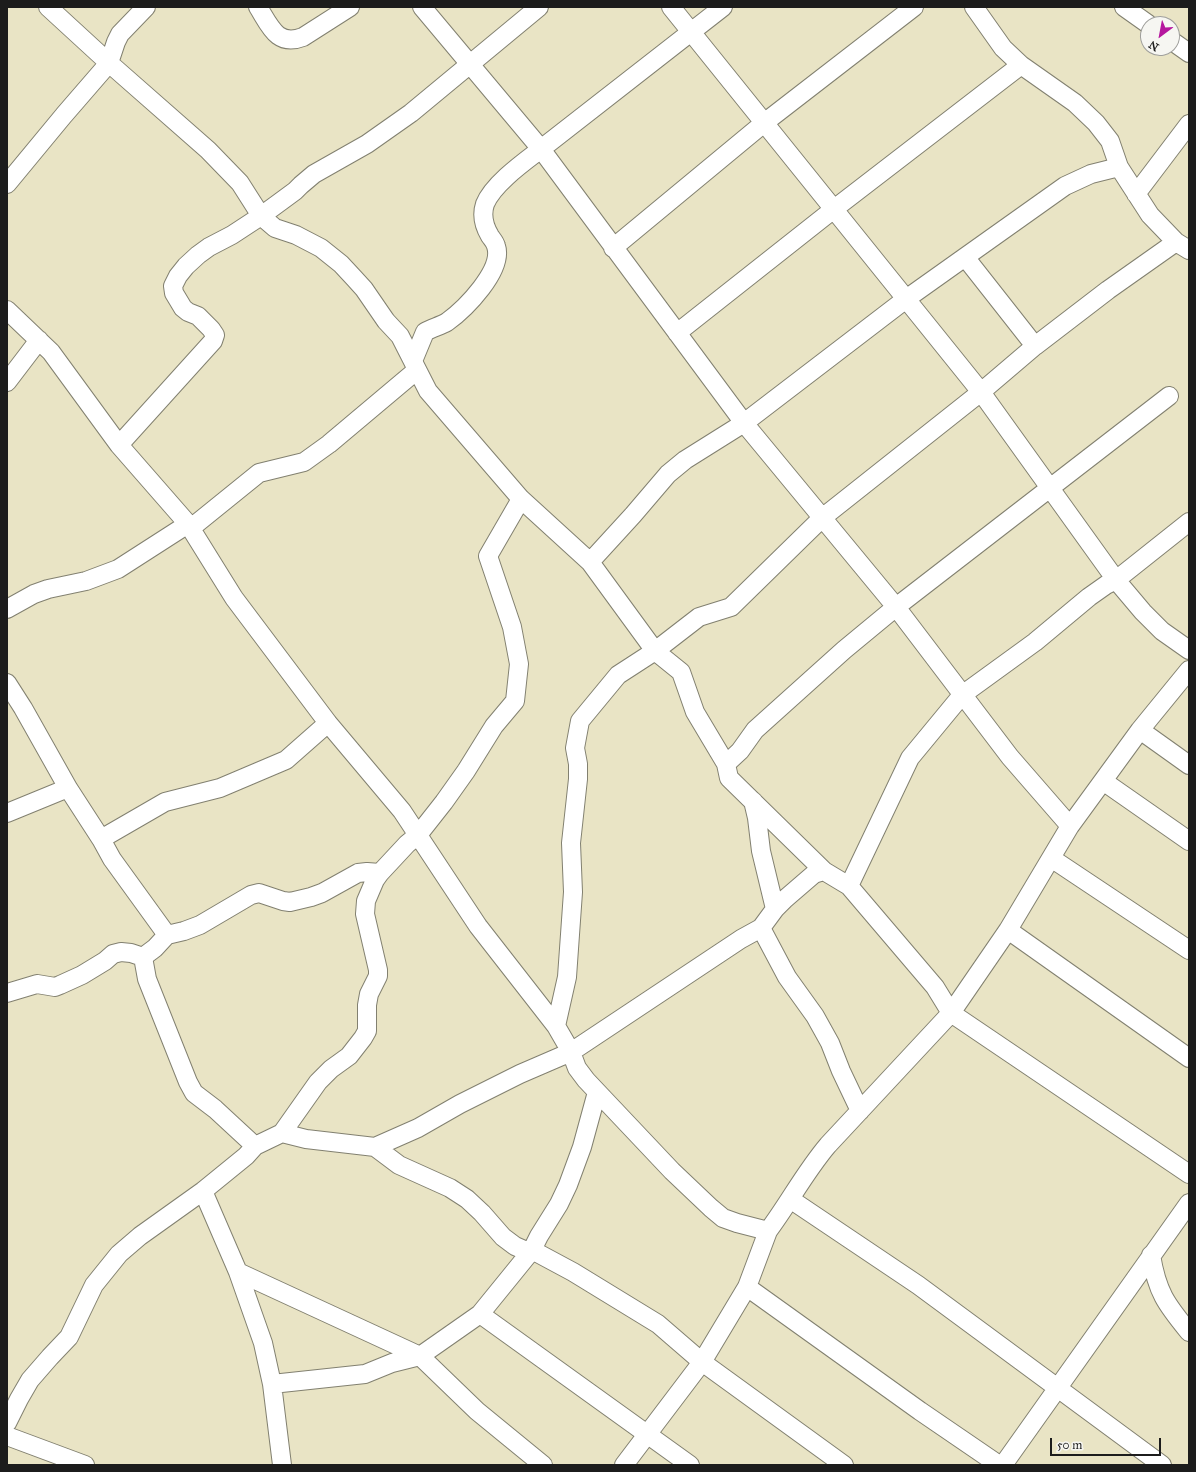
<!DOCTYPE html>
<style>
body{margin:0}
#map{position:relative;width:1196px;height:1472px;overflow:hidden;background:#e9e4c5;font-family:"IM FELL Great Primer",serif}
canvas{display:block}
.frame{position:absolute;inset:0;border:8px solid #1c1c1c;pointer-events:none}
.north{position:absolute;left:1140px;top:16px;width:40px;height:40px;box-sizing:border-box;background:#f6f6f2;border:1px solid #9f9f9c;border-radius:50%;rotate:212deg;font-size:11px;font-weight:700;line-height:16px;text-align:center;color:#1c1c1c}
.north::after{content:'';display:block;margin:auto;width:14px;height:18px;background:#b5179e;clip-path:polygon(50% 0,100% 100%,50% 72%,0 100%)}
.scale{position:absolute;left:1050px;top:1438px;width:111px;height:18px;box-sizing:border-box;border:2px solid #1c1c1c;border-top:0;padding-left:5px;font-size:12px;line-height:14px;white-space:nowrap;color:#1c1c1c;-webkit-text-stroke:3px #f6f6f2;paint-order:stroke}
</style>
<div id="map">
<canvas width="1196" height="1472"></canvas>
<div class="frame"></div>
<div class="north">N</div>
<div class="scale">50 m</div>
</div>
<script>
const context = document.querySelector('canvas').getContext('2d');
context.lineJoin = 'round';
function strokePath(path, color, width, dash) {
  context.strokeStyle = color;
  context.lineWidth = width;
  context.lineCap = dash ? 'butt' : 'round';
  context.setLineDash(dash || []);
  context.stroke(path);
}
const minor = new Path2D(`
 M48,7L109,63L208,150L240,183L261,216L275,228L296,235L321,248L341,264L354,278L364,289L386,321L400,336L428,391L521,499L590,562L655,651L681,672L695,712L726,764
 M258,7C270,26 277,47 303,37L350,7
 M671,7L981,392L1116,580L1143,612L1162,631L1189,650
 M974,7L1003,48L1021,65L1075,103L1096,123L1110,141L1119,167L1150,215L1176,242L1189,250
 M1124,7L1148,24
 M1172,41L1189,53
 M7,184L64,115L109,63L116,42L120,34L146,7
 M1136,194L1189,124
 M613,248L764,123L914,7
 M965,257L1035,346
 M7,310L51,352L119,445L188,524L234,598L328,723L402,811L478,926L556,1026L571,1052L577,1068L586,1080L672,1171L711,1208L723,1218L737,1223L768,1231C789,1203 805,1172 828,1145L951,1013L1008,930L1070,826L1010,757L896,607L744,423L541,149L422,7
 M677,333L834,209L1021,65
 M413,361L425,332C432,328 440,326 447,322C465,309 504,270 496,246C495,242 492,239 490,236C484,226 481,216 485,204C493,184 524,162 541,149L723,7
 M7,382L39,340
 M119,445L213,341L215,335L211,329L198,316L188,312L183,308L174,293L173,286L178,276L186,266L198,255L209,247L232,235L261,216L295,191L301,185L314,174L367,144L411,113L539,7
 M191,528L259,473L304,462L329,444L417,370
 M590,562L633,515L668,474L685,460L744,423L906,299L1065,186L1091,174L1119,167
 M7,609L34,594L48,589L86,581L118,569L188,524
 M7,683L23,708L68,788L101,839L112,859L167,935
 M1140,730L1189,765
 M1103,781L1189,841
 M753,801L757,818L761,851L775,909
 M7,813L68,788
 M1070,826L1140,730L1189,670
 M101,839L165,802L220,788L286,760L328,723
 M1051,858L1189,950
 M824,871L729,778L726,764L740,751L755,730L844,650L896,607L1169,396
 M849,886L910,758L962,695L1035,642L1089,597L1106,585L1116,580L1189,522
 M761,928L787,977L815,1016L830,1043L841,1071L860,1111
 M1008,930L1189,1058
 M143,957L155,948L167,935L184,931L200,925L251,895L259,893L283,901L290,902L311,897L322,893L358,873L367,872L380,873
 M143,957L147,979L188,1082L194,1093L215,1109L255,1146
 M7,993L37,984L55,987L60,985L82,975L105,961L113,954L121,952L131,953L143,957
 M556,1026L567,977L573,892L571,843L578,779V764L575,748L580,721L618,675L655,651L699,617L731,607L822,518L981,392L1035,346L1108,290L1176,242
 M282,1133L306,1139L375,1147L399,1165L450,1188L467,1199L482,1213L503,1237L515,1246L524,1250H532L573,1272L658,1324L702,1362L844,1465
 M375,1147L418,1128L460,1104L520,1074L571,1052L741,939L761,928L775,909L785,899L814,874L824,871L849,886L935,987L951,1013L1189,1174
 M203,1191L238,1272L263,1343L272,1384L282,1465
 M790,1199L918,1285L1162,1465
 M1151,1255C1157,1292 1166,1304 1189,1332
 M238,1272L420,1356L477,1411L543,1465
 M747,1287L920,1411L999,1465
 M480,1314L690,1465
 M272,1384L365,1374L392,1363L420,1356L480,1314L532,1250L539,1236L559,1204L568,1185L582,1147L597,1092
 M7,1423L19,1399L30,1380L50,1357L69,1337L94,1285L119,1254L140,1236L203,1191L246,1156L255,1146L282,1133L318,1082L331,1069L349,1056L363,1038L367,1031V1005L369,994L378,976V970L365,914L366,901L375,880L380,873L407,844L418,835L444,802L466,771L494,726L515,701L519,664L512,627L488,556L521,499
 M7,1436L85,1465
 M624,1465L702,1362L747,1287L768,1231
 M1003,1465L1189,1203`);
strokePath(minor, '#828070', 20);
strokePath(minor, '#fff', 18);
</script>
